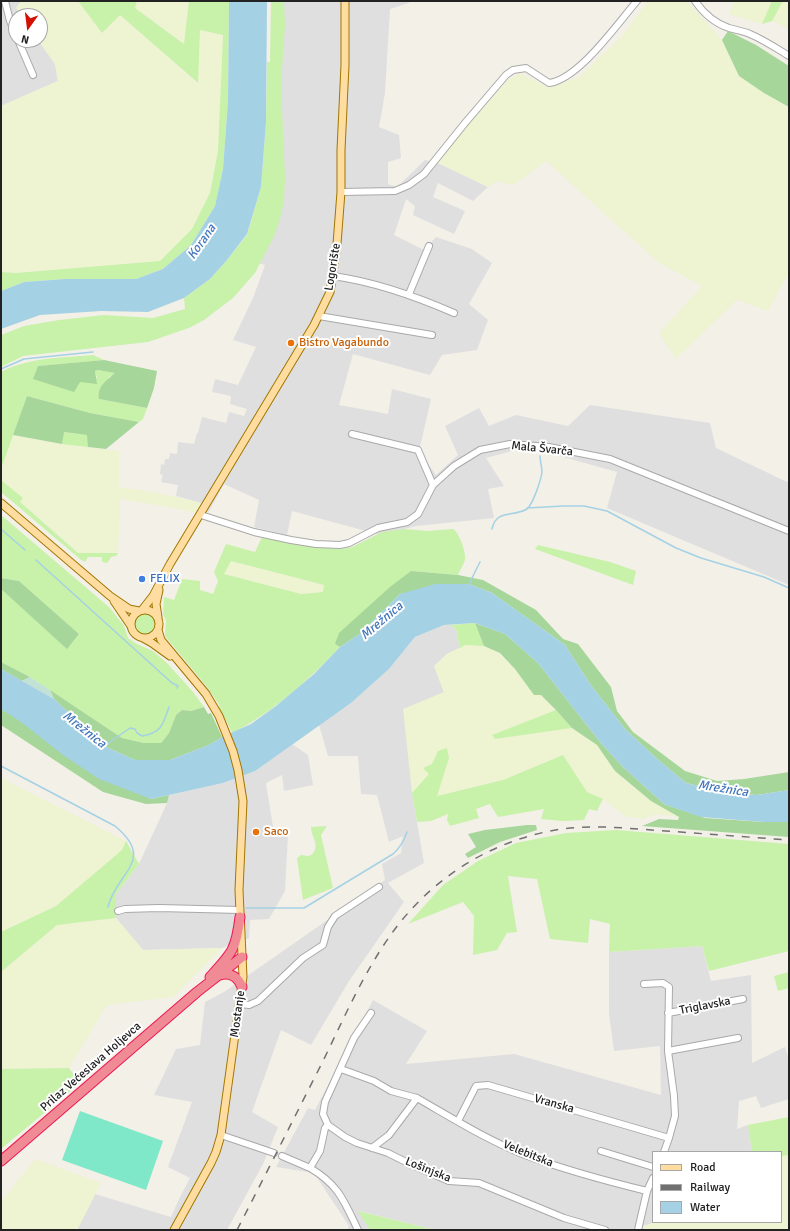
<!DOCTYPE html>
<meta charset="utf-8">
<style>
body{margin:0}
#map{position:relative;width:790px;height:1231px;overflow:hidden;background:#f3f0e8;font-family:Signika,sans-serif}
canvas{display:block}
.frame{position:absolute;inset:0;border:2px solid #222;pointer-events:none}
.legend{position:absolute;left:652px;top:1151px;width:130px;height:72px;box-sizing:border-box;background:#fff;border:1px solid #a7a7a7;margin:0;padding:5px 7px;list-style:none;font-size:12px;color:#222}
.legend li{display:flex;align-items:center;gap:8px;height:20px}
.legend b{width:20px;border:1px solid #a7a7a7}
.north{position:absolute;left:8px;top:8px;width:40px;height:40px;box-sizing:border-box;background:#fff;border:1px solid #a7a7a7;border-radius:50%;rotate:194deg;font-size:11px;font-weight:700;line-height:16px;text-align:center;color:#222}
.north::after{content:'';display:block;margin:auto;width:14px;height:18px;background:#d41000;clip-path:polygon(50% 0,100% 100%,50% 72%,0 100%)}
</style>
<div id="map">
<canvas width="790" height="1231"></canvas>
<div class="frame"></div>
<ul class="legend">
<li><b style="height:5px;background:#ffdda1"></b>Road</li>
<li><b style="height:5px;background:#707070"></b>Railway</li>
<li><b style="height:11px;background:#a5d1e4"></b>Water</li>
</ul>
<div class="north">N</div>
</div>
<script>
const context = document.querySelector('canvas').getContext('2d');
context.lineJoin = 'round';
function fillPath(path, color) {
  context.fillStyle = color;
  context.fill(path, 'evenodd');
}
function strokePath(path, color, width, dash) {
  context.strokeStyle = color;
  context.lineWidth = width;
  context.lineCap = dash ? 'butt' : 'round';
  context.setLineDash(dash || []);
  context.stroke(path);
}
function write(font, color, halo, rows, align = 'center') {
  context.font = font + ' Signika,sans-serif';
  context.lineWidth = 4;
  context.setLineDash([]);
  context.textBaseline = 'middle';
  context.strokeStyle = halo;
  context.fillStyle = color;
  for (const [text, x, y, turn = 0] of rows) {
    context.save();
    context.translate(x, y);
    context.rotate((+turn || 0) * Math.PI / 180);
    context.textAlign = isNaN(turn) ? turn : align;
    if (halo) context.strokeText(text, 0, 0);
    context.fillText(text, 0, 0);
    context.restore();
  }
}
const residential = new Path2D(`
 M1,1H21L17,8L22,16H16V40H38L55,64L58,81L1,106Z
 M277,1H409V3L390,9L385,93L379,127L399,135L401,158L388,162V184L397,187L425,160L438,163L488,187L473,201L438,183L433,197L465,211L454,234L413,215L415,206L406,199L394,235L424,250L436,237L472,249L492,263L469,304L488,320L477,350L442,355L430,375L353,354L339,405L388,414L392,389L431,399L419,451L436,475L458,455L445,426L479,408L489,426L516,415L568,426L590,405L710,423L716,448L789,483V585L607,508L617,472L527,447L486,458L504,486L488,489L494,518L416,526L381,535L292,511L287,535L254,527L259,500L224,484L208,513L201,503L176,496L178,485L161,482L163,475L160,474L161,464L164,465L165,459H169L170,453L177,454L178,442L194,444L197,433H198L202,417L226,423L229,412L244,416L247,409L230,404L231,396L212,392L215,379L238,385L256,347L233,340L253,298L265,265L249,261L264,198Z
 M444,625H450L456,629L460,648L447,654L434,666L444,692L412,793L424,863L388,883L404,902L349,981L311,1045L281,1030L252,1112L278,1127L263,1164L227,1230H77L95,1194L171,1217L179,1199L190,1178L168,1167L192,1102L154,1095L176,1049L200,1045L205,1002L224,992L385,880L382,864L401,853L403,836L389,842L377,795L361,794L358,756H328L319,725L351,703L389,669L415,637Z
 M292,744L308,755L313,785L284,791L282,775L266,783L274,833L288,835L285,891L269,919L250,920L249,938L222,948L143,950L116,918V894L139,864L167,803L169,795L223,783L254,771Z
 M702,946L711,981L751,975L752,1063L785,1047L789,1061V1099L761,1108L756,1096L739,1101L737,1129L748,1125L752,1152H653V1222H657L643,1226V1230H435L359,1211L370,1230H347L349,1226L314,1173L276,1167L308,1108L315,1110L373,1000L427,1031L406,1064L514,1054L661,1095L660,1046L614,1051L609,1014V952Z`);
const farmland = new Path2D(`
 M21,1H78L102,33L120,15L197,83L200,30L223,35L218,151L210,193L192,229L160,261L16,273L1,272V106L58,81L55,64L38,40H40V16H22L16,8Z
 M137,1H189L185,44L134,7Z
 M648,1H687L722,40L739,76L764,93L789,107V272L768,311L737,300L676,359L659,333L702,286L659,263L546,161L514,185L497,181L488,187L438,163L467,125L509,79L520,73L549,88L579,77L621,37Z
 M734,1H772L762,24L729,14Z
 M783,1H789V29L772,21Z
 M13,435L62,444L119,451V487L154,492L201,503L196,513L174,508L120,499L118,553H78L19,502L22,498L1,480V469Z
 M231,561L324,585L323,592L301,594L224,574Z
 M465,645L484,646L499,653L515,669L534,695H541L556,710L492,735L495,739L572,728L597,745L615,771L651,801L679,817L656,814L645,819L626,817L603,799L587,792L563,755L503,780L436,796L449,758L447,748L438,751L432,764L423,768L430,774L412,793L403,709L444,692L434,666L447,654Z
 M1,778L126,841L122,850L56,906L1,932Z
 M116,918L143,950L222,948L173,997L107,1005L69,1068L1,1069V972L57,925Z
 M789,1155V1230H643V1226L657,1222H781V1156Z
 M35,1159L101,1183L77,1230H1V1201Z`);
const grass = new Path2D(`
 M78,1H137L135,8L184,44L189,1H229L228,101L223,169L215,206L191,245L163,269L136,279H65L24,282L1,291V272L16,273L160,261L192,229L210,193L218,151L223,35L200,30L198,83L120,15L102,33Z
 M271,1H284L285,24L281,84L285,178L284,201L280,219L274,236L255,273L233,298L204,320L189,328L148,342L23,356L1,367V335L24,326L59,320L104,315L153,318L185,309L184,298L210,279L227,260L247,235L261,187L266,122L267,62H270Z
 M772,1H783L772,21L762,24Z
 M93,355L104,360L39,366L80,382L97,378L95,371L98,370L116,373L109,377L99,399L147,408L143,419L139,422L90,413L27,396L1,469V372C30,357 61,358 93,355Z
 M63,432L88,435V447L62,444Z
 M1,480L23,498L20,502L78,553H118L116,556L111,557L107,563L102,562V557H88L85,562L80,559L1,492Z
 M1,515L110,608L124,626L128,638L137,644L153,651L168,664L193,692L204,707L191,711L182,710L176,715L169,733L161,743H144L122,738L30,677L1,662V589L67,648L79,634L19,581L1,578Z
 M404,529L428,531L453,529C459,532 466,552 465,559C464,564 460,570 458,575L411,571L335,644L340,647C308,680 274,712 232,733L228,724L218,707L220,706L207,687L165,636L166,621L163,614L164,597L174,600L182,579L200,581V590L213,594L218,581L214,572L226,544L255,552L262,537L316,547L341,549L352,547L382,532ZM231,561L324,585L323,592L301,594L224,574Z
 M538,545L610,562L636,571L633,585L535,549Z
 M134 624a11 11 0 1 1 22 0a11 11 0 1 1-22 0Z
 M475,623L484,646L465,645L460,648L456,629L450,625Z
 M556,710L572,728L495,739L492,735Z
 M447,748L449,758L437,796L503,780L563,755L587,792L603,799L597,811L589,809L584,820L562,821L541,819L544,809L498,817L490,804L476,809L479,818L450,826L447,820L448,814L431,821L417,822L412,793L429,774L423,768L432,764L438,751Z
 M327,826L321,835L333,888L303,900L297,858L301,855C306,856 310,857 313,853C320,845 311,836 311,827Z
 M616,830L789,844V951L709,971L702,946L609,952L610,924L590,919L588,943L550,939L537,879L508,876L517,932L507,933L497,950L473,955L474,916L463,902L408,924L443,885L478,861L516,843L566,833Z
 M126,841L139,864L116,894V918L57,925L1,972V932L56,906L122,850Z
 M789,972V988L778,991L774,976Z
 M69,1068L80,1083L1,1149V1069Z
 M789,1117V1155L781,1156V1152H752L748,1125Z
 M358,1211L435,1230H370Z`);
const forest = new Path2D(`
 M728,31L756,45L789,66V107L764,93L739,76L722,40Z
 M104,360L157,371L154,388L147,408L99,399C97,386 107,380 115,373L98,370L95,371L97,384L80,382L74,392L33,379L38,366Z
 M27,396L90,413L139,422L106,449L88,447L87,435L64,432L62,444L13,435Z
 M411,571L458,575L483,580L536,610L563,639L578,644L611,687L617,711L633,732L685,771L717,781L744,779L789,772V790L757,795L721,792L686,783L656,758L625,729L590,684L565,645L492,593L469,584L400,594L361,633L340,647L335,644L339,633L390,587Z
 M1,578L19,581L79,634L67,649L1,589Z
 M475,623L505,634L538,663L600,742L623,767L664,804L705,818L764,822H789V837L642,826L659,819L678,820L679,817L651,801L615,771L597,745L572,728L556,710L541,695H534L515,669L500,653L484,646Z
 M1,662L30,677L22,681L1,669Z
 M50,690L122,738L144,743H161L169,733L176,715L182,710L191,711L204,707L208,714L211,713L222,737L209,745L170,760H135L106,747L54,699Z
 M1,709L151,799L169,795L167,803L146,804L103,792L1,725Z
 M527,825H536L537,830L500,842L468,858L465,854L476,847L468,834L485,830Z`);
const wetland = new Path2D(`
 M30,677L50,690L54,699L22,681Z`);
const pitch = new Path2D(`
 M80,1111L163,1141L146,1190L62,1160Z`);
const water = new Path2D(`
 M229,1H267L266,122L261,187L247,234L227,260L210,279L184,298L148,312L101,311L40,315L1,329V291L24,282L65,279H136L163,269L191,245L215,206L223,169L228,101Z
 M435,584H469L492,593L565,645L590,684L625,729L656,758L686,783L721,792L757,795L789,790V822H764L701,817L664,804L623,767L600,742L538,663L505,634L475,623L444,625L415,637L389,669L351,703L255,771L223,783L151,799L99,779L63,755L21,722L1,709V669L54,699L106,747L135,760H170L209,745L222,737L251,724L276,706L314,674L340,647L361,633L400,594Z`);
const stream = new Path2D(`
 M1,369L24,359L93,352
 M527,508L563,506H584L607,511L676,548L701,558L764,577L789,588
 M1,529L25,550
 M492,529C496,509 514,517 527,509C533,504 541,480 542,472C542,467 540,461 540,456
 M36,560L172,683L178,686L177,688
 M469,584L480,562
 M104,746L130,728L135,729L137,733L142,736C162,733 163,724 169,707
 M1,766L115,826C157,861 116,872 108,907
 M246,908H304L393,854C400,848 404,841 407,832`);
const minor = new Path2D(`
 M5,1L10,21L16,35
 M695,1C704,14 714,23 729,28C736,30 743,31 750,34C764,40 776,48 789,56
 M18,40L33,75
 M341,192L395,191L409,185L424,174L465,123L506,75L513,70L526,68L549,83C579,79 617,24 637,1
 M333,276C376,282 415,296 454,313
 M409,294L429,246
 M319,316L432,335
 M352,434L418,450L433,485
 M201,515L254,532L291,540L316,544L340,545L349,543L378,528L407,522L418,514L433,485L454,466L480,450L510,444L549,447L610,459L789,531
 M118,911L125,909L159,908L240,910
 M644,984L663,983L669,987L668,1051L674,1096L675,1116L669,1138L664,1152
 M240,1004L249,1005L258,1001L303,958L323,945L328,927L335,916L379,887
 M668,1013L743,999
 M668,1051L738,1038
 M341,1069L374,1081L391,1091L417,1098
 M458,1121L476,1086L488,1085L669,1138
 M328,1125L323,1114L325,1102L354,1038L371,1013
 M221,1135L274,1153
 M372,1148L389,1135L417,1098C452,1118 487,1140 525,1155C565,1170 606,1181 647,1191
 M601,1151L653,1167
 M282,1156L310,1168L320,1151L325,1128L328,1125L345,1137L357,1143L388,1153L408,1163L449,1181L479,1183L564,1218L605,1230
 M310,1168C339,1185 344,1201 358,1230
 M638,1230L647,1191L653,1178`);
const major = new Path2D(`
 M1,503L110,596L129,609L139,611
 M114,601L131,626
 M131 624a14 14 0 1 1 28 0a14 14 0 1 1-28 0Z
 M142,610L153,596L170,564L314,325L330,292L337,244L341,192V150L345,65V1
 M158,617L156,604L159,590
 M158,630L161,640L206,694L219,716L233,751L238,770L243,801L239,890L243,977L221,1135L216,1152L211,1163L174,1230
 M143,638L152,643L170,656`);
const highway = new Path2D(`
 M220,975C230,972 238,977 242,987
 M210,977C232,953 236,950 240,917
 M1,1161L197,992L242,957`);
const rail = new Path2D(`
 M237,1230C266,1174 294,1118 323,1061C344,1018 364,972 392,933C434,875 498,836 570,828C602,825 634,829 666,831C707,834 748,837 789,840`);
const markers = [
 [291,343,4,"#e8710a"],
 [142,579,4,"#3f7fe0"],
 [256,832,4,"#e8710a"]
];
const streetNames = [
 ["Logorište",333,267,-81],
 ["Mala Švarča",542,449,6],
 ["Triglavska",705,1006,-11],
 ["Mostanje",238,1014,-82],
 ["Prilaz Većeslava Holjevca",91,1067,-41],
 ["Vranska",554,1104,16],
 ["Velebitska",528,1154,22],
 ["Lošinjska",428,1170,22]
];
const foodNames = [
 ["Bistro Vagabundo",299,343],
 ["Saco",264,832]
];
const shopNames = [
 ["FELIX",150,579]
];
const waterNames = [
 ["Korana",202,242,-55],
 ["Mrežnica",382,621,-40],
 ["Mrežnica",84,730,38],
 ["Mrežnica",723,789,9]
];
fillPath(residential, '#e0dfdf');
fillPath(farmland, '#eef3d2');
fillPath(grass, '#c8f1aa');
fillPath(forest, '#a6d699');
fillPath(wetland, '#c3e2d6');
fillPath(pitch, '#7fe8c8');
fillPath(water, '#a5d1e4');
strokePath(stream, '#a5d1e4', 1.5);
strokePath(minor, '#a9a9a9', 8);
strokePath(major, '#a07700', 9);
strokePath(highway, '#ed1952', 11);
strokePath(minor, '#fff', 6);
strokePath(major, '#ffdda1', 7);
strokePath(highway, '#f08a95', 9);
strokePath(rail, '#707070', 1.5, [8, 8]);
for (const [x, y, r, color] of markers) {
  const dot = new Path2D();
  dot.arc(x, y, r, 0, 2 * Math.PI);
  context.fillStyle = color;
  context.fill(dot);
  strokePath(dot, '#fff', 1.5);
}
write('12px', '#222', '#fff', streetNames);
write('12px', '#c56008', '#fff', foodNames, 'left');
write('12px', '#366cbe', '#fff', shopNames, 'left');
write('italic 13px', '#4377bd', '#fff', waterNames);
</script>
